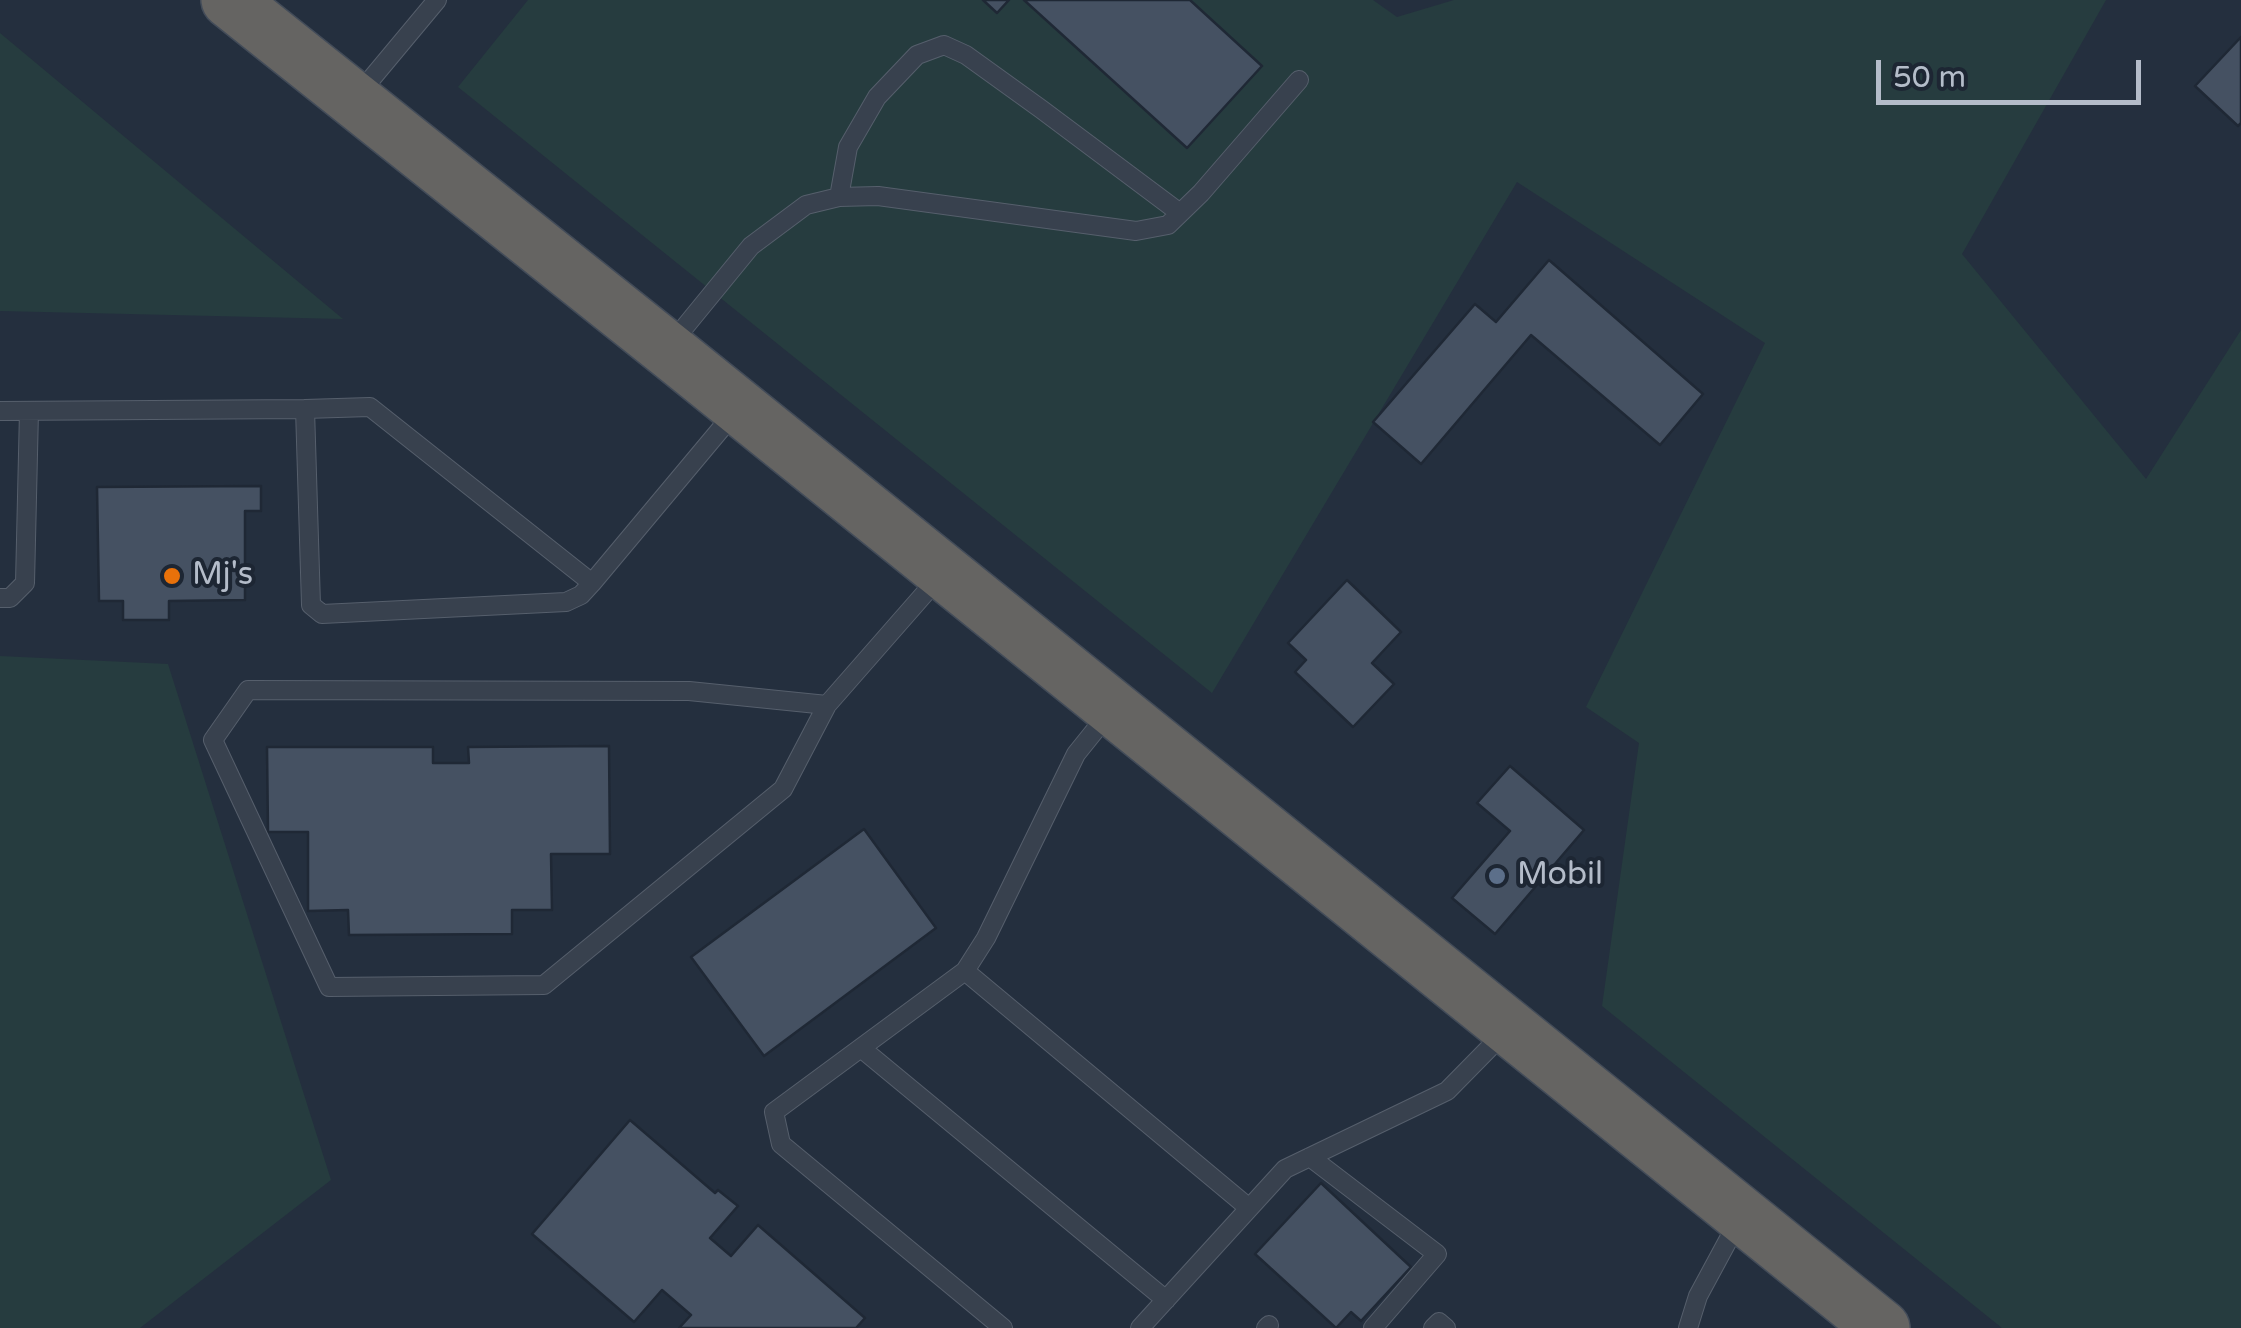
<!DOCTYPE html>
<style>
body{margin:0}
#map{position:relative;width:2241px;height:1328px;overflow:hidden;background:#242f3e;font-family:"Varela Round",sans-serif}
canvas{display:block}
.scale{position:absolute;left:1876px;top:60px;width:265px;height:45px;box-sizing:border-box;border:5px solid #b4bcc9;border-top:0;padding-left:12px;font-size:30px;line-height:35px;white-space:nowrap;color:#b4bcc9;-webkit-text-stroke:8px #1d2633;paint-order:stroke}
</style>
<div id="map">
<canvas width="2241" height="1328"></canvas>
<div class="scale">50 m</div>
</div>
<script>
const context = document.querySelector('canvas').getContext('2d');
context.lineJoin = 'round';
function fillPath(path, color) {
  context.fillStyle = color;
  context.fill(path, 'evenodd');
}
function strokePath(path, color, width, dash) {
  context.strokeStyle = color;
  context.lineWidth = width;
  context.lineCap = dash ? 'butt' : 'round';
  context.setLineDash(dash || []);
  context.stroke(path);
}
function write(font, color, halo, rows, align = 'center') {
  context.font = font + ' "Varela Round",sans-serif';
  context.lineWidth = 8;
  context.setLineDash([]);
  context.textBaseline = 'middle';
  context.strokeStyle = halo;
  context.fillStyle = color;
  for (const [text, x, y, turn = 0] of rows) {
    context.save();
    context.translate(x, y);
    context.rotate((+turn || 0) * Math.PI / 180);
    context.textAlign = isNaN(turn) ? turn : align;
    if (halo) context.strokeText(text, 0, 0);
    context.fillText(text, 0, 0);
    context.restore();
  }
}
const green = new Path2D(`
 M528,0H1373L1397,17L1454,0H2106L1962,254L2146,479L2241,330V1328H2002L1602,1006L1639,743L1586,707L1765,343L1517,182L1212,693L458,87Z
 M0,33L18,48L343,319L0,311Z
 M0,656L168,664L331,1180L140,1328H0Z`);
const building = new Path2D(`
 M983,0H1009L997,13Z
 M1024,0H1190L1262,66L1187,148Z
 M2241,37V123L2238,126L2195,86Z
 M1549,260L1703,394L1660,445L1531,335L1421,464L1373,422L1475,304L1496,322Z
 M261,486V511H245V600L169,601V620H123V601H99L97,487Z
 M1347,580L1401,632L1372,663L1394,684L1353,727L1295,672L1306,660L1288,643Z
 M609,746L610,854H551L552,910H512V934L349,935L348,910L308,911V832H268L267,747H433V763H469L468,747Z
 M1510,766L1584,830L1495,934L1452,898L1510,831L1477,803Z
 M864,829L936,928L764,1056L691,957Z
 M630,1120L715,1193L718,1190L738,1206L710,1238L731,1256L758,1225L865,1318L856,1328H679L691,1315L662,1290L634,1322L532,1234Z
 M1321,1183L1411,1267L1361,1321L1351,1312L1336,1328L1255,1254Z`);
const service = new Path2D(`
 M357,96L437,0
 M839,197L848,147L877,97L917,55L944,45L966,55L1041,109L1180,213
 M670,345L751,246L806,205L839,197L878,196L1136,231L1168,225L1201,193L1299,80
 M0,411L305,409
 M592,583L370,407L305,409L311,605L322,614L566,602L581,595L592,583L735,412
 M0,598H10L25,583L29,411
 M827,705L689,691L248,690L213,740L329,987L544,985L783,789L827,705L940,576
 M965,971L1249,1208
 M861,1048L1166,1300
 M1310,1157L1437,1254L1373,1328
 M1003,1328L781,1144L774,1112L965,971L986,938L1076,754L1109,713
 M1140,1328L1285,1169L1447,1091L1506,1031
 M1266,1328L1269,1325
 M1433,1328L1439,1322L1446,1328
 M1688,1328L1698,1296L1739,1220`);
const trunk = new Path2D(`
 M229,0L672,353L1882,1328`);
const markers = [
 [172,576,10,"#e8710a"],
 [1497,876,10,"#5c6f8a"]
];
const poiNames = [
 ["Mj's",192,576],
 ["Mobil",1517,876]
];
fillPath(green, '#263c3f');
fillPath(building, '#455162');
strokePath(building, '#1f2835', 2.5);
strokePath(service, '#565f6c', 20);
strokePath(trunk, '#434c59', 58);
strokePath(service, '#38414e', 18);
strokePath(trunk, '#656462', 55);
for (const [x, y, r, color] of markers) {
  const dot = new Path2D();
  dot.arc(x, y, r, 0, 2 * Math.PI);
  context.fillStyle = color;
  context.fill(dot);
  strokePath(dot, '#1d2633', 4);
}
write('32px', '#b4bcc9', '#1d2633', poiNames, 'left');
</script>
